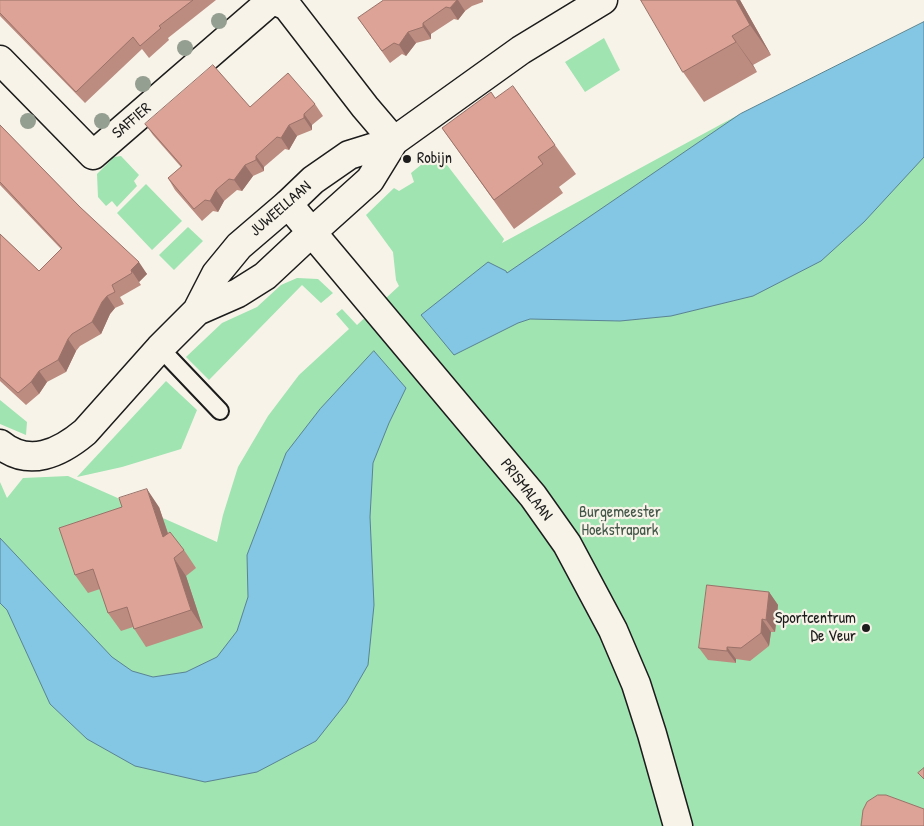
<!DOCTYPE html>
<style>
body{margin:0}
canvas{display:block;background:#f7f3e8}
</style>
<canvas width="924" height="826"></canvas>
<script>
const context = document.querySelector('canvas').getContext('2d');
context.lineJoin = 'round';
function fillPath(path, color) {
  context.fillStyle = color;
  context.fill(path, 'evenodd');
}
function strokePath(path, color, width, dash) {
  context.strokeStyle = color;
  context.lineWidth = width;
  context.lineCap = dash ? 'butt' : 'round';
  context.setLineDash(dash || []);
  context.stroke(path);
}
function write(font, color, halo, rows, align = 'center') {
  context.font = font + ' "Patrick Hand",sans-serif';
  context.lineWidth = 4.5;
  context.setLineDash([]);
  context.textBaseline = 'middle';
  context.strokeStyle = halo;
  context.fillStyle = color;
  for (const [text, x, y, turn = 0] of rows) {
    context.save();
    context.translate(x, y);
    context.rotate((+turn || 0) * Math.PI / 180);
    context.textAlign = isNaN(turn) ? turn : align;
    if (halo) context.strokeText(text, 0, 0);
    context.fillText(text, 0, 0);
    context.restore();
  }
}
const green = new Path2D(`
 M924,22V826H0V482L7,498L23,478L68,476L217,542L223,515L238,467L268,416L299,375L349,329L336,314L342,309L357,325L399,286L396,280L393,252L366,215L394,188L399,191L414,182L411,173L437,152L504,239L502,243L740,114Z
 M604,38L620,70L585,92L565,62Z
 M121,156L139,175L134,181L137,186L117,207L112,201L106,206L98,197L97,174L114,157Z
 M146,184L182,221L152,250L117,213Z
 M188,227L203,241L174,270L159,255Z
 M297,278L318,279L333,293L321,303L302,285L209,380L186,357L222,323L257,307L281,285Z
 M166,381L197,410L181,449L122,467L77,477Z
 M0,400L27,422L26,435L0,424Z`);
const water = new Path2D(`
 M924,22V157L864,222L821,261L753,296L671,316L620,321L530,319L518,323L454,355L421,315L488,262L506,271L507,273L740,114Z
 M374,351L406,388L389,423L373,463L370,517L374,605L368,665L346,703L316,741L257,772L205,782L135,766L87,739L50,704L7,610L0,603V538L112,657L132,671L153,677L186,672L217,657L237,631L248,597L247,555L286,453L320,409Z`);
const lane = new Path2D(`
 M160,348L220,411`);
const street = new Path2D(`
 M273,0L287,6L365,107L394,141
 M0,60L93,155L272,0
 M288,204L313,180L349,155L394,141L521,50L603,0
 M311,233L370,180L394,141`);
const secondary = new Path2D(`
 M197,311L238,293L265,276L311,233
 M0,444C29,468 60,453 85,432L160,348L197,311L216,274L239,246L288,204L533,496L567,544L613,630L636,684L652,734L678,826`);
const trees = [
 [219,21],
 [185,48],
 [143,84],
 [28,121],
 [102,121]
];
const wall = new Path2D(`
 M0,0H216L168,38L169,40L149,58L142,49L85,103L0,16Z
 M384,0H483V2L472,6L465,11L458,20L454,19L431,34V39L416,43L406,56L402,54L390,63L358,18Z
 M641,0H740L771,55L753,65L757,72L704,102L683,72Z
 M495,98L555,145L576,174L559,187L563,193L514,229L442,128Z
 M315,104L323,116L312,125V130L297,136L289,150L285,149L264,167V171L253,176L242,191L237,190L224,201L218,212L213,211L202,221L175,190L168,178L181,167L153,135L145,124L250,107Z
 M0,125L80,207L147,274L139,282L141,285L120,297L124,304L115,308L110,314L101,334L80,346L76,351L66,372L47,382L39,394L26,405L0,381V234L39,271L61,249L0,185Z
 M159,507L168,533L184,550L196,568L186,576L203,628L146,647L133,627L121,631L108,613L100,589L88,593L75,575Z
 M769,592L778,605L775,632H771L769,646L750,661L736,659V663L708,660L699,648Z`);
const shadedWall = new Path2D(`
 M457,0H458L465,11L458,20L450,8Z
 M736,0H740L771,55L750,25Z
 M423,23L431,34V39L423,27Z
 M408,32L416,43L406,56L399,45Z
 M732,36L753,65L757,72L736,42Z
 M304,114L312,125V130L304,118Z
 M289,125L297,136L289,150L281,138Z
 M256,156L264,167V171L256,160Z
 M245,165L253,176L242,191L234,180Z
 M216,190L224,201L218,212L210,201Z
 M139,262L147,274L139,282L141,285L131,270Z
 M107,296L115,308L110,314L101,334L92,322L102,302Z
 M68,339L76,351L66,372L58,360Z
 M39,371L47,382L39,394L31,382Z
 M147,489L159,507L175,555L163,537Z
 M174,558L186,576L203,628L191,610Z
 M769,592L778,605L775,632L766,620Z
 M762,619L771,632L769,646L761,633Z
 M727,647L736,659V663L727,651Z`);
const building = new Path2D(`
 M0,0H193L159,26L161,28L140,46L133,37L76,92L0,13Z
 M384,0H457L450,8L446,7L423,23V27L408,32L399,45L394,43L382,51L358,18Z
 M641,0H736L750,25L732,36L736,42L683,72Z
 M213,65L250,107L288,73L315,104L304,114V118L289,125L281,138L277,137L256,156V160L245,165L234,180L229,179L216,190L210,201L205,200L194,209L168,178L182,166L145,124Z
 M513,86L555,145L538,157L543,164L494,200L442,128L491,92L495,98Z
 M0,125L80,207L139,262L131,270L132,273L112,285L115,292L107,296L102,302L92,322L72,334L68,339L58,360L39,371L31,382L18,393L0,377V234L39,271L62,248L0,182Z
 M147,489L163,537L170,532L184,550L174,558L191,610L134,629L127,607L108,613L93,569L75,575L59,528L122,507L119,498Z
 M707,585L769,592L766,620L762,619L761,633L741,648L727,647V651L699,648Z
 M924,768V779L918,773Z
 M878,795H886L924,809V826H861L863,810L867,802Z`);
const markers = [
 [407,159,5,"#1c1c1c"],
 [866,628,5,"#1c1c1c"]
];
const streetNames = [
 ["SAFFIER",132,121,-41],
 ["JUWEELLAAN",281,209,-41],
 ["PRISMALAAN",526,490,52]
];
const poiNames = [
 ["Robijn",417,159],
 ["Sportcentrum",856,619,"right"],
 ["De Veur",856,637,"right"]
];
const parkNames = [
 ["Burgemeester",620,513],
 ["Hoekstrapark",620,531]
];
fillPath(green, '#9fe4b1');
fillPath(water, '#83c7e4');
strokePath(water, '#5a8394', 1);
strokePath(lane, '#1c1c1c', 20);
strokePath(street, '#1c1c1c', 31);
strokePath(secondary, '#1c1c1c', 31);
strokePath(lane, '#f7f3e8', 16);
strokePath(street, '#f7f3e8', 28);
strokePath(secondary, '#f7f3e8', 28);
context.fillStyle = '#949e91';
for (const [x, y] of trees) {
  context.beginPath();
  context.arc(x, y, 8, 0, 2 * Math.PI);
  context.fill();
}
fillPath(wall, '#bd8c81');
fillPath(shadedWall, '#9a7269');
fillPath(building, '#dca396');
strokePath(building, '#9a7269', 1);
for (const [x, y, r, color] of markers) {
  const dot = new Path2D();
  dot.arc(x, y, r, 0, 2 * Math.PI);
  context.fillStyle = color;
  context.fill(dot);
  strokePath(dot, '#f7f3e8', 2);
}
write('16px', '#1c1c1c', '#f7f3e8', streetNames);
write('16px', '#1c1c1c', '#f7f3e8', poiNames, 'left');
write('16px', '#435849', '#f7f3e8', parkNames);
</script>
